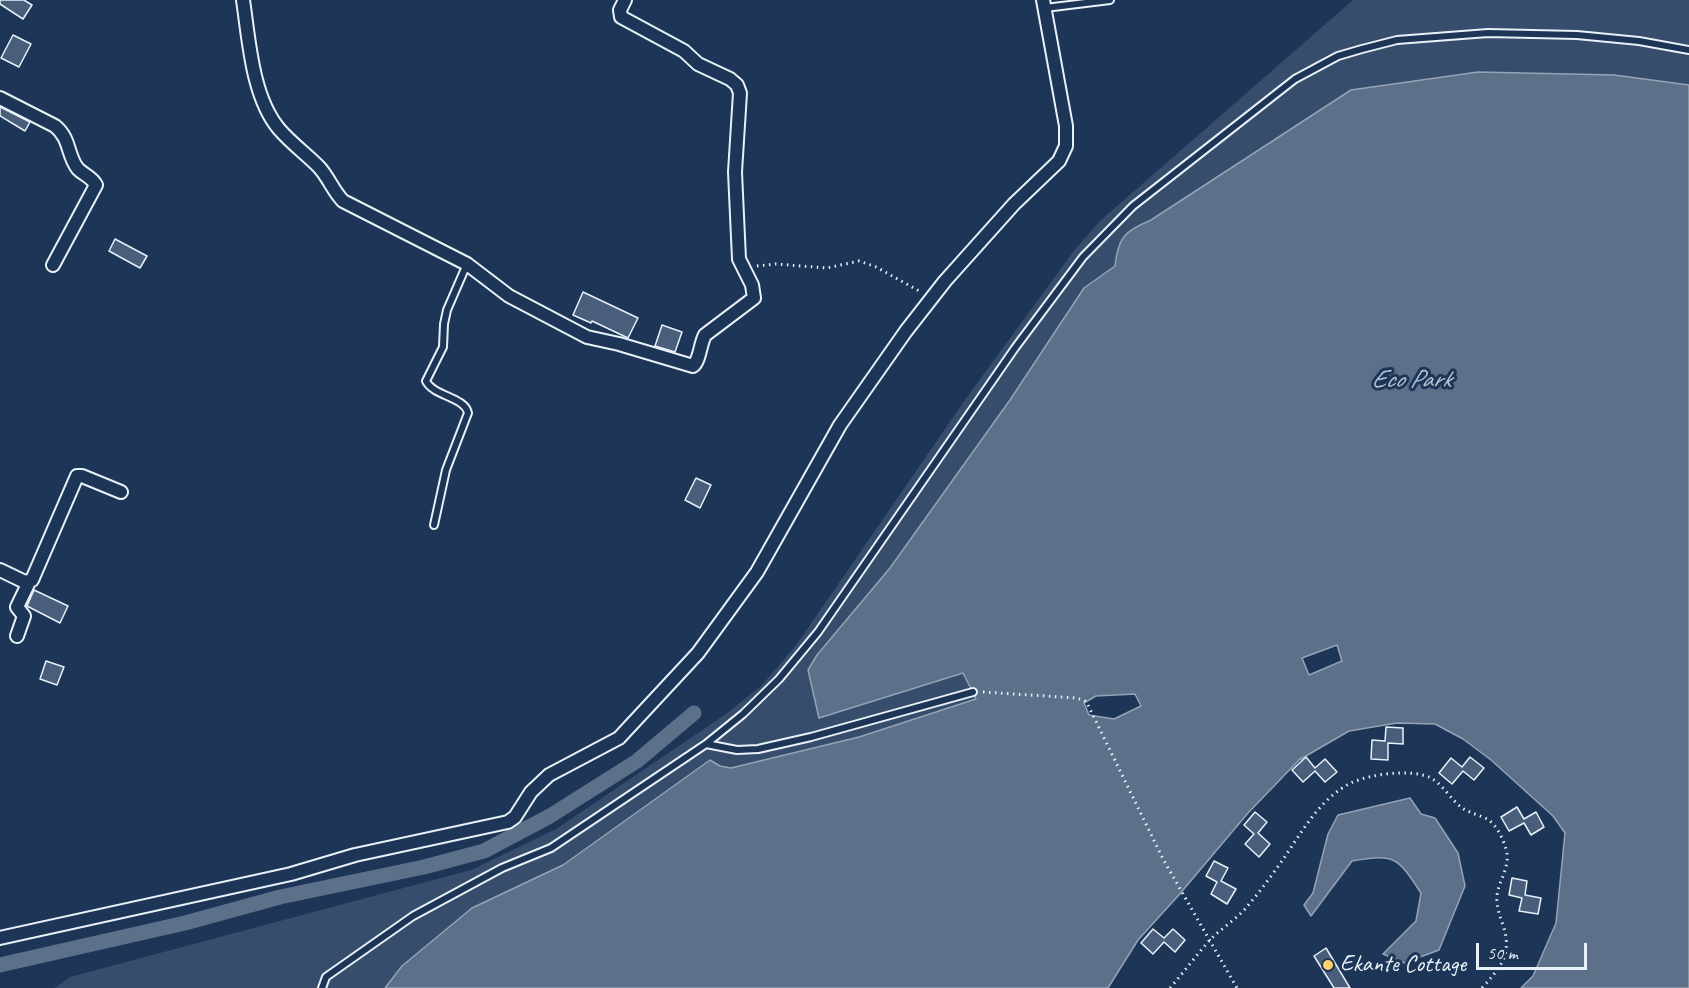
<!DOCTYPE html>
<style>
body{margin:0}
#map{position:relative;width:1689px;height:988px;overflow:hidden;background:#1d3557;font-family:Caveat,sans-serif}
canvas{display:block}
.scale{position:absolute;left:1476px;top:943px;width:111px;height:27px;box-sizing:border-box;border:3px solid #e8f1f8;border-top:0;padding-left:8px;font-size:18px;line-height:21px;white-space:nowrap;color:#e8f1f8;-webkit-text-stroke:4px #1d3557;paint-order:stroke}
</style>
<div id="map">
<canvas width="1689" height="988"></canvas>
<div class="scale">50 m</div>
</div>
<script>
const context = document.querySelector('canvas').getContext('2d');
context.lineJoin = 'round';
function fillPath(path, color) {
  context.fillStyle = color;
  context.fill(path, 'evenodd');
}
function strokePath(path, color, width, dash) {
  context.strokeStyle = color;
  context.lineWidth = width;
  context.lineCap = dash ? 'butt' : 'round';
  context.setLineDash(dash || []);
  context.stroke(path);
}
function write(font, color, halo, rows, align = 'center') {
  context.font = font + ' Caveat,sans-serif';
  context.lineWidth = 6;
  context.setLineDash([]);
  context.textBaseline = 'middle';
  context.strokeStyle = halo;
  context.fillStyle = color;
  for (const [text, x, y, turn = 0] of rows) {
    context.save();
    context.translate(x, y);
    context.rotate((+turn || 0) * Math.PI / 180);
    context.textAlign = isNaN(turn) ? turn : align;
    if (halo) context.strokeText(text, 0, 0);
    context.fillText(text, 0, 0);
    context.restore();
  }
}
const green = new Path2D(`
 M1353,0H1689V85L1614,75L1478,72L1351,90L1151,220C1125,231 1118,237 1115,266L1084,288L1010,400L890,568L817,655L819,718L963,673L976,699L859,737L731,768L720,766L710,760L563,865L472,908L402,966L385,988H55L70,977L471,870L556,829L726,714L762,685L797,644L967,397L1076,248L1101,220Z`);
const water = new Path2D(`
 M1478,72L1614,75L1689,85V988H1521L1533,976L1556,923L1565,833L1553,816L1491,760L1463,739L1435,724L1397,723L1349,731L1299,760L1248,813L1178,896L1138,940L1108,988H385L402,966L472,908L563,865L710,760L720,766L731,768L859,737L976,699L963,673L819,718L808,670L817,655L890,568L1010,400L1084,288L1115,266C1118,237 1125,231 1151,220L1351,90ZM1337,645L1342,661L1309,675L1302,658ZM1135,694L1141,706L1114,719L1089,715L1084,703L1096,696Z
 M1410,798L1421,814L1435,818L1458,853L1465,886L1439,950L1404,963L1383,954L1416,921L1421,893C1397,856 1395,854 1352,861L1311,916L1304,905L1313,893L1328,834L1338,815Z`);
const canal = new Path2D(`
 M0,965L185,923L280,897L424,867L484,851L550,816L637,761L694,713`);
const building = new Path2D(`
 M0,0H24L32,5L23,19L0,4Z
 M13,35L31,44L19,67L1,58Z
 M0,107L30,122L25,131L0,116Z
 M115,239L147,256L140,268L109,251Z
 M583,292L638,318L628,338L592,321L591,323L573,315Z
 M662,325L682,332L675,352L655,346Z
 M696,478L711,485L700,508L685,500Z
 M34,590L68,606L60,623L27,606Z
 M46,661L64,667L57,685L40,679Z
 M1386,727L1403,728V744L1388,743V760L1371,759L1372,740L1385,741Z
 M1306,757L1315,768L1325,759L1337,772L1325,782L1315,771L1303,782L1292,770Z
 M1470,757L1484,768L1474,780L1463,771L1452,784L1439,773L1451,758L1462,767Z
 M1517,807L1524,819L1536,812L1544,827L1531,835L1524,823L1509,831L1501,817Z
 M1255,812L1267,822L1258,833L1270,844L1259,857L1245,844L1254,834L1244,825Z
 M1214,861L1228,868L1221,881L1236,889L1227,904L1211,894L1217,882L1206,876Z
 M1512,878L1527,881L1525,895L1541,898L1538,914L1519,911L1522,898L1509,895Z
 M1153,929L1164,938L1173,929L1185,940L1175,952L1164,942L1153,954L1141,943Z
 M1326,948L1350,988H1334L1314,956Z`);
const path = new Path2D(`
 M757,266L776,264L827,268L859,261L876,267L921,292
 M983,692L1076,698L1084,700L1087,703L1163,859L1237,988
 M1170,988C1183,973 1195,957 1208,942C1219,930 1234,921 1245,909C1259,893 1272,875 1284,858C1303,830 1321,797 1353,782C1373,774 1409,769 1429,777C1442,783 1451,800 1462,808C1470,813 1479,815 1487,819C1497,825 1503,839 1506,849C1512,868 1495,884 1497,902C1498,912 1501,919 1504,928C1512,956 1499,969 1482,988`);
const lane = new Path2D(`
 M1045,8L1110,0
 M434,525L446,470L468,413C465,397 433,396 426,381L443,347L444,324L447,310L467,264
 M706,744L737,750L758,749L811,737L973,692
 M322,988L326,977L413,916L502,868L551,848L706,744L743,714L779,679L818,632L1015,348L1083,257L1133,206L1295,79L1338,56L1362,49L1397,40L1488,33L1577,35L1639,41L1689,50`);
const street = new Path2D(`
 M243,0C249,40 252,97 279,129C291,143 306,154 319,167C329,178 333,191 343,201L467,264L509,296L587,337L619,344L693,366C700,360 700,344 705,335L754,298L752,285L739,259L735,172L740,93L737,85L730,79L698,64L684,51L621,17L620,10L625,0
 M0,98L55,126C71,139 67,156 78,169C84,175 92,177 96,185L53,265
 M0,570L25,582L32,580L77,476H82L121,492
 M17,636L24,616L17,607L29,582
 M0,938L291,874L355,855L508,822L515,817L531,792L549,775L619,738L698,653L757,572L840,425L906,331L945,281L1014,204L1059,161L1066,146V126L1043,0`);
const markers = [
 [1328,965,6,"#ffd166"]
];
const poiNames = [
 ["Ekante Cottage",1340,965]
];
const waterNames = [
 ["Eco Park",1411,380]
];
fillPath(green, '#374d6c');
fillPath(water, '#5d7089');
strokePath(water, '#95a4b5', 1.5);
strokePath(canal, '#5d7089', 15);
fillPath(building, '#495e7a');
strokePath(building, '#e8f1f8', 1.5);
strokePath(lane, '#e8f1f8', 10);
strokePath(street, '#e8f1f8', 16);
strokePath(path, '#e8f1f8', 3, [1.5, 4.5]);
strokePath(lane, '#1d3557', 6);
strokePath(street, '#1d3557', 12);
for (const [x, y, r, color] of markers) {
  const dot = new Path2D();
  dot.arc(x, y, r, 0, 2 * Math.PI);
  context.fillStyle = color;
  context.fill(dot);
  strokePath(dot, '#1d3557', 2);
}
write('24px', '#e8f1f8', '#1d3557', poiNames, 'left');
write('italic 26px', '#b7c4d1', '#1d3557', waterNames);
</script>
